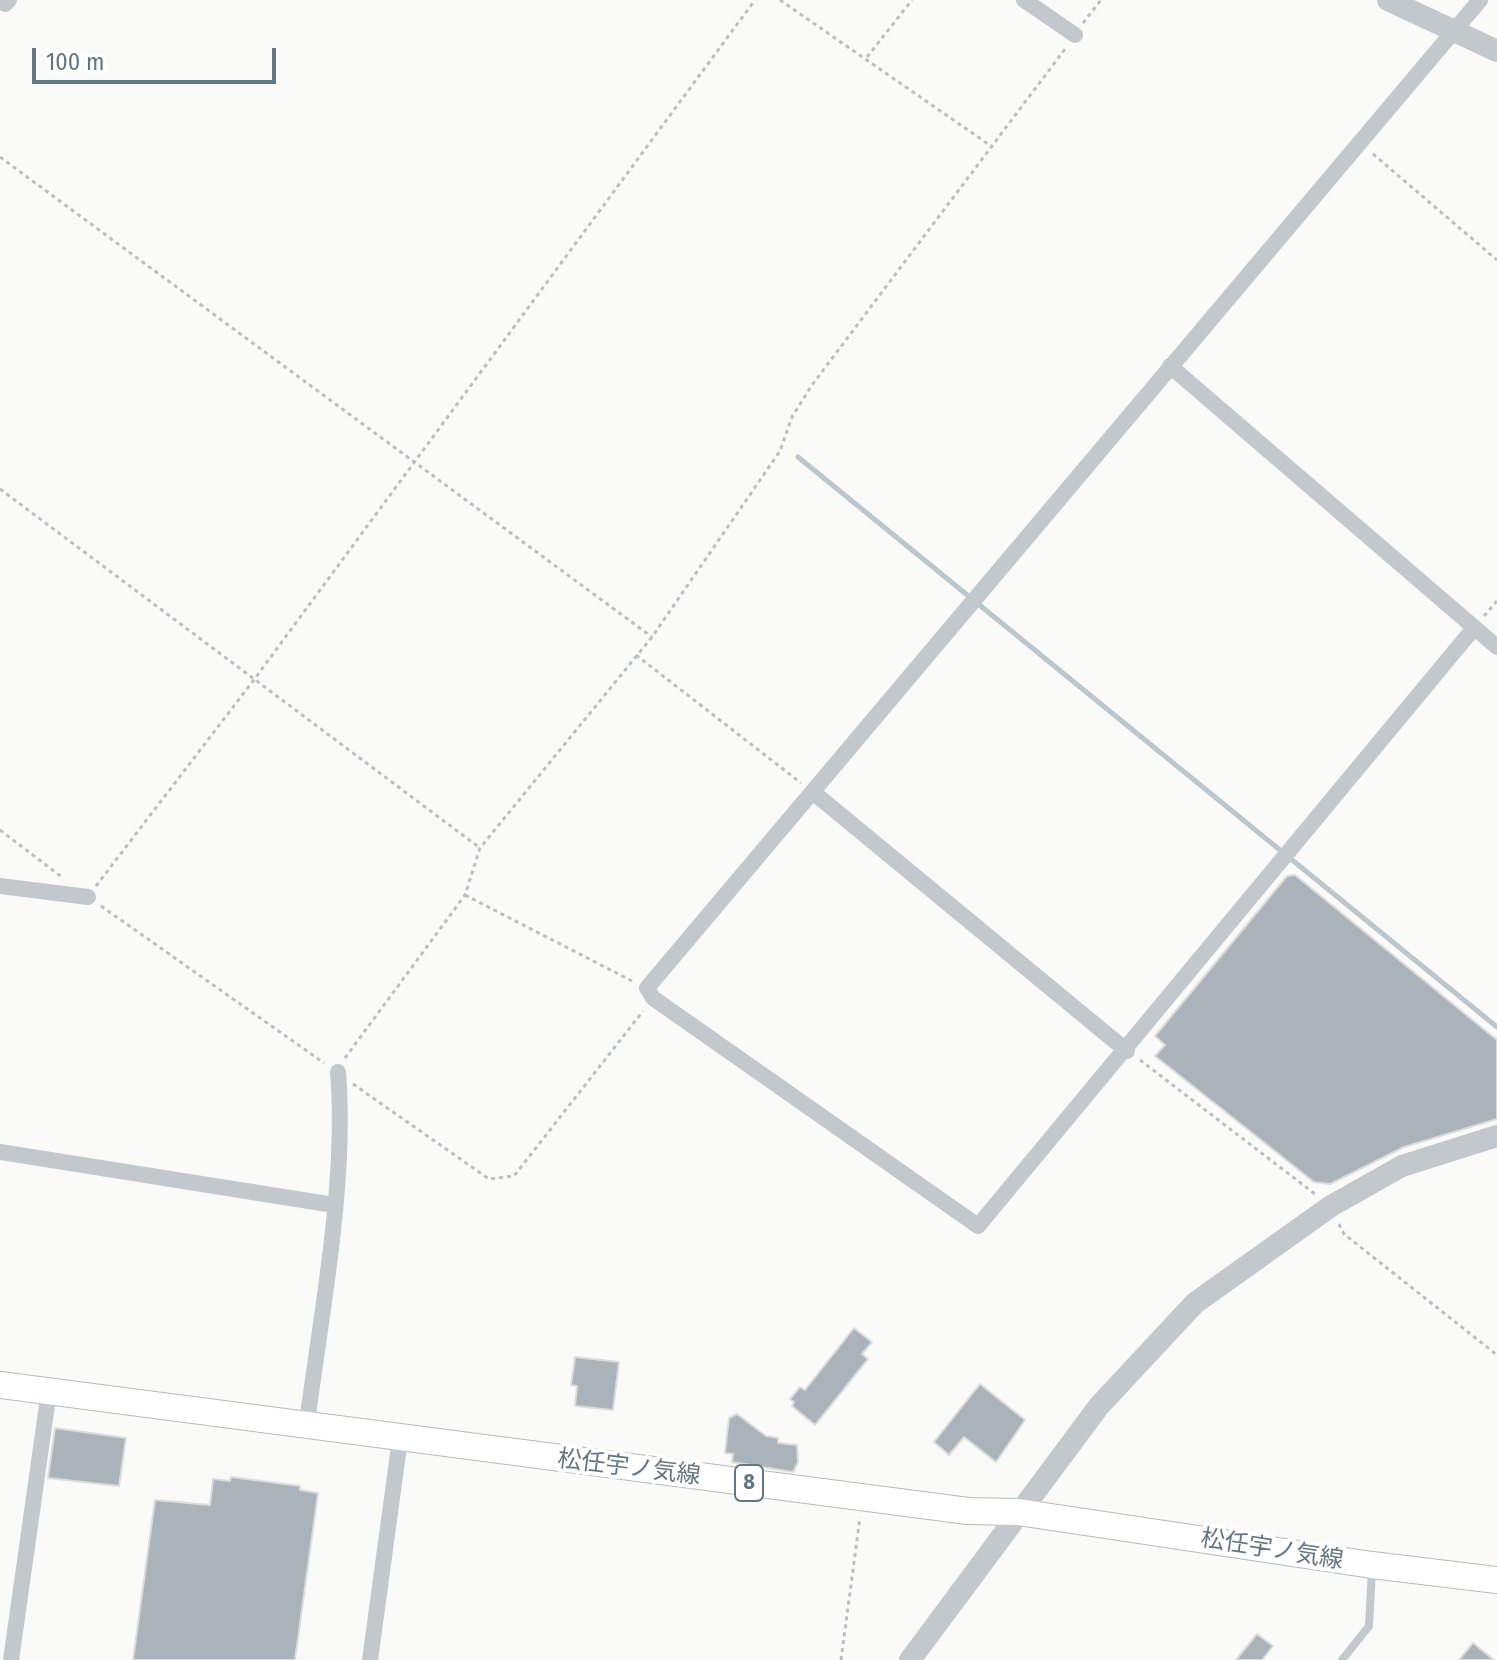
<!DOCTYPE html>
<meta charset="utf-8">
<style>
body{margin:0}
#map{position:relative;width:1497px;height:1660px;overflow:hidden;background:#fafaf8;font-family:"Fira Sans Condensed",sans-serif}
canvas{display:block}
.scale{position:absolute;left:32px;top:48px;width:244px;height:36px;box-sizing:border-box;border:4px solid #657683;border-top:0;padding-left:10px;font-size:24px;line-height:28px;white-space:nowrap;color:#657683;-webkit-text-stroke:6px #fff;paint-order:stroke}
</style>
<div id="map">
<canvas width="1497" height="1660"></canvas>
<div class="scale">100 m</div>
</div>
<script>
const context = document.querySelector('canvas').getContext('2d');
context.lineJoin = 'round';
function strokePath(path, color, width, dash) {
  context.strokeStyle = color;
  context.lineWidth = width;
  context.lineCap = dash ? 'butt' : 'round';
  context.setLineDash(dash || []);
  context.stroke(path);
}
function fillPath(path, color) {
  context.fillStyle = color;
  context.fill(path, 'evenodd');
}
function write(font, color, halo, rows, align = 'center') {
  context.font = font + ' "Fira Sans Condensed","Noto Sans JP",sans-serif';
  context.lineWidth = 8;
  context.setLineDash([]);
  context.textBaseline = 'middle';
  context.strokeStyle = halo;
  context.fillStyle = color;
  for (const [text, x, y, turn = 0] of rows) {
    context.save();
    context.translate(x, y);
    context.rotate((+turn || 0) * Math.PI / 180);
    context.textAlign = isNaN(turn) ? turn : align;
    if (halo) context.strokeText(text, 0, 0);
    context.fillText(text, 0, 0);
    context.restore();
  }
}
const stream = new Path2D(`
 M798,457L1497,1027`);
const building = new Path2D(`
 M1295,875L1497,1040V1119L1404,1147L1330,1184L1314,1182L1155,1056L1165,1045L1155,1036L1287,876Z
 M854,1328L872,1342L862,1354L868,1359L815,1425L792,1406L794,1402L790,1399L800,1387L805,1390Z
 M575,1357L619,1362L613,1410L575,1406L577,1386L571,1385Z
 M980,1384L1025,1420L996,1462L964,1437L949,1455L934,1442Z
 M737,1414L766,1436L778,1438V1443L797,1445L798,1462L793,1472L732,1462L733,1454L725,1453L729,1418Z
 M55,1428L126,1438L119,1486L48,1478Z
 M231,1477L300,1486V1490L318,1493L295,1660H133L155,1500L210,1505L213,1479L230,1481Z
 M1257,1634L1273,1646L1262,1660H1236Z
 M1473,1643L1494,1660H1459Z`);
const path = new Path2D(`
 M780,0L991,146
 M1083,23L1101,0
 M867,57L912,0
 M1373,154L1497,260
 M0,157L652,637
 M0,489L480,848
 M1484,616L1497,601
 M636,655L801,783
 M0,830L63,878
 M96,886L253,681L755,0
 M465,895L632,981
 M101,906L324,1063
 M345,1058L465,895L480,848L652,637L780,451L792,417L812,385L1065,49
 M1140,1060L1315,1194
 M353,1084L489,1179L514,1176L643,1011
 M1339,1224L1344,1234L1497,1355
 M841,1660L860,1517`);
const service = new Path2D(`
 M1342,1660L1369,1626L1372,1570`);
const minor = new Path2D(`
 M0,0L5,4L9,0
 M1024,0L1075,35
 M1170,366L1497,647
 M1474,628L978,1226L653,998L647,988L1480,0
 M814,793L1127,1051
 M0,886L88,897
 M0,1152L334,1205
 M307,1423C321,1313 347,1183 338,1072
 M11,1660L49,1391
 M370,1660L400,1439`);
const tertiary = new Path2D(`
 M1388,0L1497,51
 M910,1660L1099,1406L1195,1303L1331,1206L1402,1166L1497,1136`);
const primary = new Path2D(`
 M0,1385L968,1511L1018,1512L1372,1565L1497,1580`);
const shields = [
 [749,1483,28]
];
const shieldNames = [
 ["8",749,1483]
];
const streetNames = [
 ["松任宇ノ気線",629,1468,7],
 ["松任宇ノ気線",1272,1550,9]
];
strokePath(stream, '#bbc7cb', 5);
fillPath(building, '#aab3b9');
strokePath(building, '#dcdcda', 2);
strokePath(primary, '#b5babe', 28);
strokePath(path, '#bbbfc2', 3, [4, 4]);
strokePath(service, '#c3c8cc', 8);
strokePath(minor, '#c3c8cc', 16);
strokePath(tertiary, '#c3c8cc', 22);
strokePath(primary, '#fff', 26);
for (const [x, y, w] of shields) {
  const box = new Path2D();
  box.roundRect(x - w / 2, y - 18, w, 36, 6);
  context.fillStyle = '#fff';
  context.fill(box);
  strokePath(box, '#657683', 2);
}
write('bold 22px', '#657683', null, shieldNames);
write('24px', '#657683', '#fff', streetNames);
</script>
